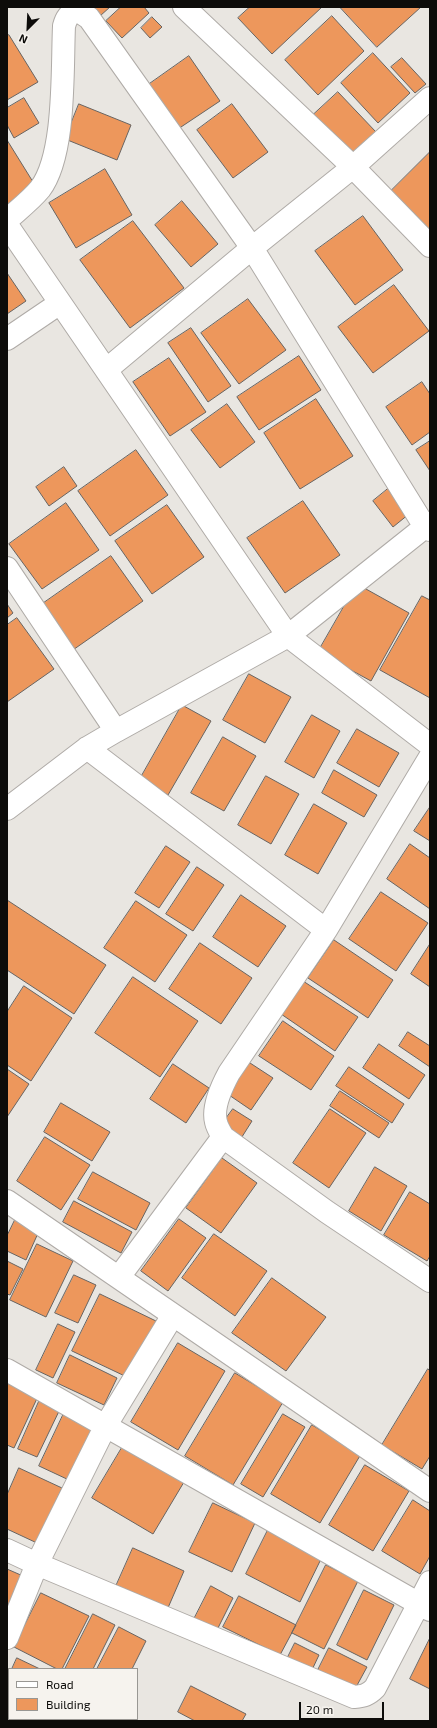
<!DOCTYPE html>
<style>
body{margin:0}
#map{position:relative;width:437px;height:1728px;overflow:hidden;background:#e9e6e1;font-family:"Exo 2",sans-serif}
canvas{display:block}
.frame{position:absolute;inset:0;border:8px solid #0d0c0a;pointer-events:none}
.legend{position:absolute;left:8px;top:1668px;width:130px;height:52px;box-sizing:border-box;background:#f6f3ee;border:1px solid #999793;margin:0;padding:5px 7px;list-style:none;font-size:12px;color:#0d0c0a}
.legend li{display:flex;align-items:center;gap:8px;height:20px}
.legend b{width:20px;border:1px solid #999793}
.north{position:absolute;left:8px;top:8px;width:40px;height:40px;-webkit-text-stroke:3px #f6f3ee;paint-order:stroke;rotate:204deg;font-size:11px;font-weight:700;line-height:16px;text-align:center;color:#0d0c0a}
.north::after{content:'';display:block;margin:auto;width:14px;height:18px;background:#0d0c0a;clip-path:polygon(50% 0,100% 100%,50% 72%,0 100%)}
.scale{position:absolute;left:299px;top:1702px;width:85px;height:18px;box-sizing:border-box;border:2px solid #0d0c0a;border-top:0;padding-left:5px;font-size:12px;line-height:14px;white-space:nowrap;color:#0d0c0a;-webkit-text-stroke:3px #f6f3ee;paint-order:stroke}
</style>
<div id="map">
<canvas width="437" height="1728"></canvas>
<div class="frame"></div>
<ul class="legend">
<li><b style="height:5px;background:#fff"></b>Road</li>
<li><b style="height:11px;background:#ed975c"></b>Building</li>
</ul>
<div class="north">N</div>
<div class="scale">20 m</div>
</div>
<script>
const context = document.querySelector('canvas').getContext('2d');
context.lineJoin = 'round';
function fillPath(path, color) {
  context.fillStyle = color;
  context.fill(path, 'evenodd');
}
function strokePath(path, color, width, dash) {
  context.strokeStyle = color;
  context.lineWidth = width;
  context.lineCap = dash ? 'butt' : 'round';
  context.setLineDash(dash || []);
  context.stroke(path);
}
const building = new Path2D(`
 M91,7H110L100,16Z
 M121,7H144L149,13L122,38L106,21Z
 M250,7H322L272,54L238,18Z
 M340,7H421L377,47Z
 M332,16L364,51L318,95L285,60Z
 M152,17L162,27L150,38L141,28Z
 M9,35L38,82L7,100V36Z
 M373,53L410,93L378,123L341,83Z
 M189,56L220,101L178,129L148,85Z
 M402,58L426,84L415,93L391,67Z
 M338,92L376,132L349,156L312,116Z
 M24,98L39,123L14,138L7,125V108Z
 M79,104L131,125L117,160L65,139Z
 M232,104L268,152L233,178L197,130Z
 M7,140L38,190L7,209Z
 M430,152V234L388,194Z
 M105,169L132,215L76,248L49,203Z
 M182,201L218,244L191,267L155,225Z
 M363,216L403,270L355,305L315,251Z
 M133,221L184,288L130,328L80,260Z
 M7,273L26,301L7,314Z
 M394,285L429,331L373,373L338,327Z
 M248,299L286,350L239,384L201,333Z
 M191,328L231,386L208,402L168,343Z
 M299,356L321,390L259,430L237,397Z
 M169,358L206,412L170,436L133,382Z
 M422,382L430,394V432L412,445L386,407Z
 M316,399L353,456L300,489L264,433Z
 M227,404L255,442L220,468L191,430Z
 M430,441V471L416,450Z
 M136,450L168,495L110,536L78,491Z
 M64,467L77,486L49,506L36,487Z
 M389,488L409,514L393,527L373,501Z
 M303,501L340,555L285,593L247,538Z
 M66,503L99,550L42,589L9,544Z
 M167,505L204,557L152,594L115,541Z
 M111,556L143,601L70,652L38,607Z
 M357,584L409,613L371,681L318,652Z
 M422,596L430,600V698L380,670Z
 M7,604L13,613L7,618Z
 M17,618L54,669L7,702V625Z
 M249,674L291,697L265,743L223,720Z
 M182,705L211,721L168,795L140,779Z
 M312,715L340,731L314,778L285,762Z
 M357,729L399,753L379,787L337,763Z
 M223,737L256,756L224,811L191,793Z
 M334,770L377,795L364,817L322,793Z
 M266,776L299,794L271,844L238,825Z
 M314,804L347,823L318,874L285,855Z
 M430,807V841L414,831Z
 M410,844L430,858V909L387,879Z
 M166,846L190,862L159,908L135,893Z
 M197,867L224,885L193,931L166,914Z
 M381,892L428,923L396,971L349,939Z
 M241,895L286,926L258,967L213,937Z
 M7,900L106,965L74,1014L7,970Z
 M136,901L187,935L155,982L104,948Z
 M334,940L393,980L368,1018L308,978Z
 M200,943L252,978L221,1024L169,989Z
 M430,944V987L411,974Z
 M133,977L198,1021L160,1077L95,1033Z
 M303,981L358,1017L335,1051L281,1014Z
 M24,986L72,1018L31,1081L7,1065V1012Z
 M283,1021L334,1056L311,1090L259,1056Z
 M408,1032L430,1046V1067L399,1046Z
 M379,1044L425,1075L409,1099L363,1068Z
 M247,1061L273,1078L251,1110L226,1093Z
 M173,1064L209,1088L186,1123L150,1099Z
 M349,1067L404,1104L392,1123L336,1086Z
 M7,1069L29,1084L7,1117Z
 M340,1091L389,1123L379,1138L330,1106Z
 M61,1103L110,1132L92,1161L44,1132Z
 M233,1109L252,1121L240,1140L220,1127Z
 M330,1109L366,1133L329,1188L293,1163Z
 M45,1137L90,1165L61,1210L17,1181Z
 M222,1158L257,1183L221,1233L186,1208Z
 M375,1167L407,1186L381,1231L349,1211Z
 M93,1172L150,1203L136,1230L78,1199Z
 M410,1192L430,1204V1256L427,1261L384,1235Z
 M74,1201L132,1232L121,1253L63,1222Z
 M179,1219L206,1238L168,1291L141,1271Z
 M15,1220L39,1231L26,1260L7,1251V1236Z
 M214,1234L267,1271L235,1316L182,1278Z
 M37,1244L73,1261L46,1317L10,1300Z
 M7,1261L23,1269L10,1295L7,1294Z
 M74,1275L96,1285L78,1323L55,1313Z
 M272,1278L326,1317L286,1371L232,1333Z
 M100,1294L156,1321L129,1378L72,1351Z
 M58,1324L75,1332L53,1378L36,1370Z
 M178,1343L225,1371L178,1450L131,1422Z
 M70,1355L117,1378L104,1405L57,1383Z
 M428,1369L430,1371V1456L422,1469L382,1445Z
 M235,1373L283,1402L233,1485L185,1456Z
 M7,1377L40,1392L14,1448L7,1445Z
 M41,1397L61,1407L37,1457L18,1449Z
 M65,1411L95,1425L69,1480L39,1466Z
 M283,1414L305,1427L263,1497L241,1484Z
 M312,1425L361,1454L320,1523L271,1494Z
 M123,1446L184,1482L153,1534L92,1498Z
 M365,1465L409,1491L373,1551L329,1525Z
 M19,1468L62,1488L37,1543L7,1529V1495Z
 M413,1500L430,1511V1556L420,1574L382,1551Z
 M213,1503L255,1523L232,1572L189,1552Z
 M268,1530L322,1557L300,1602L246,1574Z
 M133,1548L184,1571L164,1617L113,1593Z
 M326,1565L358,1581L324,1649L292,1633Z
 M7,1569L23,1576L7,1610Z
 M211,1586L233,1598L214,1636L191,1625Z
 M364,1590L394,1605L367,1660L337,1645Z
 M41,1593L89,1616L62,1669H57L14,1647Z
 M239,1596L296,1625L280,1655L223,1627Z
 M93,1614L115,1625L93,1669H65Z
 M119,1627L146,1641L132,1669H97Z
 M430,1638V1689L410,1679Z
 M295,1643L319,1655L311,1672L287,1659Z
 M329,1648L367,1667L355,1689L318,1670Z
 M17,1658L40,1669H12Z
 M9,1675V1708L7,1707V1679Z
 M191,1686L246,1714L242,1721H195L178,1712Z
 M45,1719H108L107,1721H44Z`);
const minor = new Path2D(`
 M184,7L353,167L430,246
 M7,220C18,210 31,200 40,189C66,155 62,69 64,26C66,18 69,14 77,10L89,18L252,248L425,527L430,530
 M7,225L288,636L430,745
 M7,339L60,303
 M106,370L252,248L353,167L430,98
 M7,568L116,731L87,748L7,809
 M116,731L288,636L430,523
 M87,748L326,930
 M223,1137C220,1132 217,1127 216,1122C212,1107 222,1086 229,1073L326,930L430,757
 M7,1201L430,1491
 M119,1277L223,1137L327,1212L430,1281
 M173,1315L106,1425L37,1564L354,1697C364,1696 368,1695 375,1688L430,1582
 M7,1370L430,1610
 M7,1550L37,1564L7,1638`);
fillPath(building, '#ed975c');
strokePath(building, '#686461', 1);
strokePath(minor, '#afaba7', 24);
strokePath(minor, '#fff', 22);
</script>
